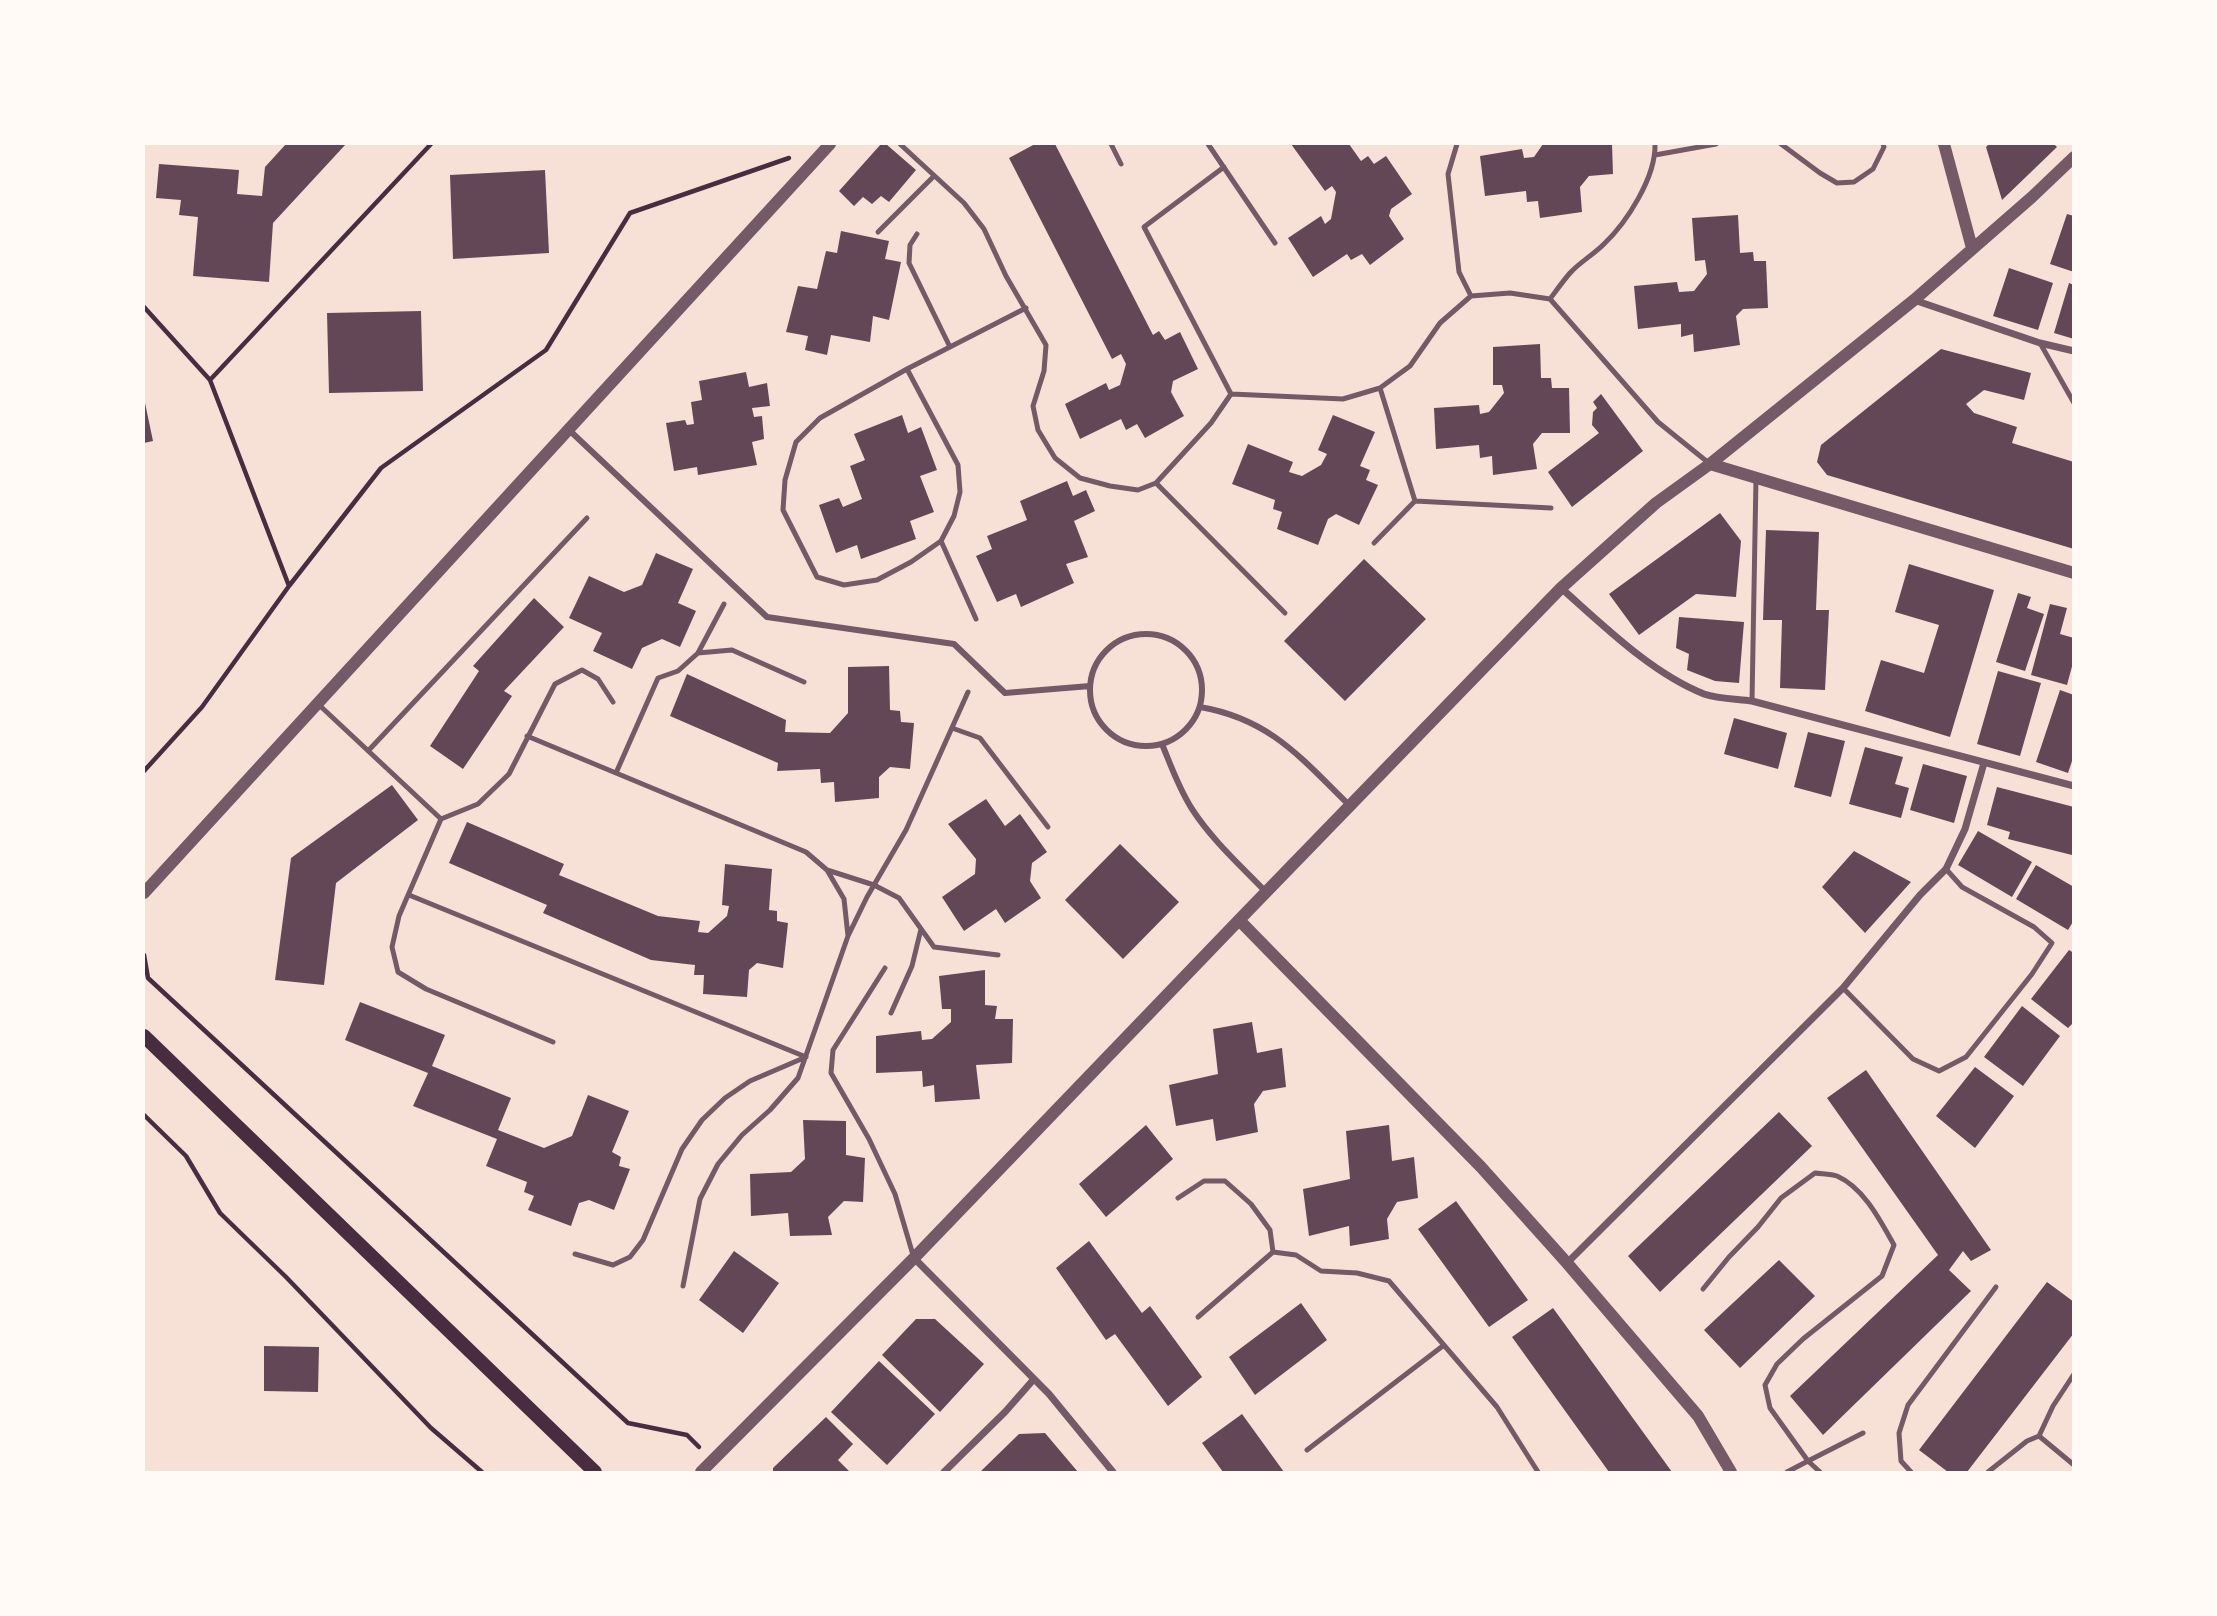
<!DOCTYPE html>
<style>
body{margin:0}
#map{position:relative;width:2217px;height:1616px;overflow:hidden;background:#f7e1d7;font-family:Lora,serif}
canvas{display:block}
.frame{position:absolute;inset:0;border:145px solid #fffaf5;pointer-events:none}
</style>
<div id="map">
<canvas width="2217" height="1616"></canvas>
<div class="frame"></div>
</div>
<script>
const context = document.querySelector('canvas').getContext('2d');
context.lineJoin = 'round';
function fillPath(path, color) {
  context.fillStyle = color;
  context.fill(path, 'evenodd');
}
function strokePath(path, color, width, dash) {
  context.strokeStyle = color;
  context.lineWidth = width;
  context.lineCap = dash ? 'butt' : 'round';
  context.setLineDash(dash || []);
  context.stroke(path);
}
const building = new Path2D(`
 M286,144H346L273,223L269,282L193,276L198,217L179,215L181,200L156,198L159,164L239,170L237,194L262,196L265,167Z
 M881,144H886L916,170L889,202L881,196L872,204L863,197L854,206L839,191Z
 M1035,144H1055L1153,335L1159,331L1165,340L1180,332L1198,369L1173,381L1171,392L1184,416L1145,438L1137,424L1126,430L1121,419L1080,439L1065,404L1106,383L1109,390L1120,385L1126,364L1121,354L1112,359L1009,158Z
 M1291,144H1349L1361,161L1368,156L1374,164L1386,156L1412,194L1391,209L1389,216L1404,239L1370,265L1362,254L1351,260L1347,254L1313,277L1288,238L1321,216L1325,224L1331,219L1336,192L1332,186L1325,191Z
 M1543,144H1612L1613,174L1589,176L1580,187L1582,212L1540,218L1538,201L1527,202L1526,191L1485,196L1480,156L1522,149L1524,158L1534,157Z
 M1989,144H2054L2057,147L2002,200L1986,147Z
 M545,170L549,253L453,259L450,175Z
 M2067,214L2074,216V272L2050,264Z
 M1738,215L1740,253L1753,252L1754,261H1766L1768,308L1743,309L1736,316L1740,345L1694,352L1693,334L1681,337V324L1638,329L1634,286L1677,282L1679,292L1694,291L1707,274L1705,260L1695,261L1692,218Z
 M841,231L889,241L885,259L901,262L889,320L873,316L870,342L831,335L827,355L805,350L808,336L786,332L798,286L817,289L826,251L837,253Z
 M2009,268L2053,283L2038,330L1993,316Z
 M2069,283L2074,285V339L2054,333Z
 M421,311L423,391L329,393L327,313Z
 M1540,344L1541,378H1551L1552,388H1569L1570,433H1542L1533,444L1537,469L1493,475L1492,456L1480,458L1479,445L1436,449L1434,408L1479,405L1480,414L1489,412L1504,393L1502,385H1493V347Z
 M1941,349L2031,373L2024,400L1984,390L1966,404L1974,413L2017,427L2012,443L2074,462V549L1827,475L1817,462L1821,445Z
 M746,372L749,387L767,383L770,406L752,408L754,417L762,416L764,439L752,442L757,465L698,475L697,467L674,471L666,423L685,420L687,425L694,424L691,402L702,400L699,381Z
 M1601,394L1643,451L1572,507L1548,472L1599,433L1592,425L1593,412L1597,408L1593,402Z
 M144,398L153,441L144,443Z
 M902,415L908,433L921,427L937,470L920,476L934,512L910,521L916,539L861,559L857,545L836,553L819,505L839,498L843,507L862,499L850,466L865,460L854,434Z
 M1333,415L1375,432L1360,466L1370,470L1366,480L1378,485L1359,525L1336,514L1328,519L1318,545L1277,529L1282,512L1273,509L1275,500L1232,484L1248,444L1293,462L1289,472L1302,476L1321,465L1327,454L1318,450Z
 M1067,481L1073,496L1086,490L1095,511L1074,521L1088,557L1066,564L1074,583L1021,607L1016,594L997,602L976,556L992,549L987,536L1027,520L1020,501Z
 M1720,513L1741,541L1736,597L1696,594L1639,635L1609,594Z
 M1766,530L1819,532L1816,610H1829L1825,690L1780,688L1782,620H1763Z
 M656,553L693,569L678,603L696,611L680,647L662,639L642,648L632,669L593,651L602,633L569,618L589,576L624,592L642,585Z
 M1364,559L1426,619L1345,701L1284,641Z
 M1909,564L1994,590L1950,737L1865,711L1881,660L1924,673L1939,625L1895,612Z
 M2018,593L2031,597L2027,608L2044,614L2025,671L1996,662Z
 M534,598L564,627L504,691L512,696L463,769L430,746L479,671L473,666Z
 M2050,604L2067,608L2060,634L2074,638V659L2067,685L2031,675Z
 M1679,617L1744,622L1739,683L1715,681L1687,670L1689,654L1676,648Z
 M889,666L890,710L900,711L901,722L914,723L910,769L890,767L879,777V798L835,802L834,782L821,783L820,769L777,771L778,763L670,716L687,674L786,720L785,732L830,733L848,713V667Z
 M1998,671L2041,683L2020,756L1977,744Z
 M2060,690L2074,695V755L2068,773L2036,762Z
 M1734,718L1787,733L1778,769L1724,754Z
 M1808,732L1845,741L1831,797L1794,787Z
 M1865,747L1903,757L1895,784L1909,788L1901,818L1849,804Z
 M1923,764L1967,776L1954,823L1910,810Z
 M392,785L418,820L336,883L324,985L275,980L291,858Z
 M1997,787L2074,807V849L2072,855L2008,839L2010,832L1987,825Z
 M986,799L1005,826L1020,814L1047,852L1032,863L1030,881L1041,898L1005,923L996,909L964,931L942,897L975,874L976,859L948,824Z
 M467,822L564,864L559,875L658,916L700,921L698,932L708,933L727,916L729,906L722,905L725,864L772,869L769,910L777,911V921L788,923L783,968L757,963L749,970L747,997L703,994L704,975H694L695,965L651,960L543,913L547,905L449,863Z
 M1978,831L2032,862L2012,897L1958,865Z
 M1120,844L1179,902L1123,959L1065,900Z
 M1854,851L1911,882L1865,933L1822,887Z
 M2036,865L2074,887V920L2068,930L2016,899Z
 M2069,950L2074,953V1022L2068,1028L2031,999Z
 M985,970V1005L997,1006L995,1019H1013L1012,1063L976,1065L980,1099L935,1102L934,1085L923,1087L922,1071L876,1073V1036L921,1031L922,1040L932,1039L951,1022V1009H942L939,976Z
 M360,1002L445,1035L432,1066L511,1098L498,1130L544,1148L572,1136L588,1095L629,1111L612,1152L621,1157L619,1166L630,1169L614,1210L589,1200L579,1203L571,1226L528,1210L534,1196L524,1192L527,1182L486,1166L497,1139L413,1106L428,1073L345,1040Z
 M2022,1006L2060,1036L2023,1086L1984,1057Z
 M1252,1022L1257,1053L1282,1048L1286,1087L1263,1091L1254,1104L1258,1132L1216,1141L1213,1119L1176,1126L1169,1085L1218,1074L1213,1029Z
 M1975,1067L2014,1096L1975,1148L1936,1116Z
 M1866,1070L1991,1250L1971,1261L1963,1251L1949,1270L1971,1291L1823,1435L1790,1396L1938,1255L1827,1098Z
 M1779,1112L1812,1146L1660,1292L1628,1256Z
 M803,1120L846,1121V1155L865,1158L863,1202L844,1201L828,1217L832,1235L790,1236L788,1213L751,1216L750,1174L791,1172L805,1159Z
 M1146,1125L1173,1159L1106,1217L1079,1184Z
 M1389,1125L1392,1161L1414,1157L1418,1198L1397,1202L1387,1219L1389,1239L1350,1246L1349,1226L1309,1236L1303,1189L1350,1179L1346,1131Z
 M1456,1201L1528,1300L1489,1327L1418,1229Z
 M1089,1241L1142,1313L1150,1306L1202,1377L1168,1406L1115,1334L1106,1340L1056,1268Z
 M734,1251L779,1283L743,1333L699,1300Z
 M1779,1260L1815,1296L1740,1368L1704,1330Z
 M2047,1282L2074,1302V1333L1967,1472H1948L1919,1450Z
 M1301,1303L1327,1340L1255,1395L1229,1357Z
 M1553,1308L1672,1472H1609L1512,1337Z
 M916,1319H935L984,1364L940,1412L882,1355Z
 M264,1346L319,1347L318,1392L264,1391Z
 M879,1361L935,1414L887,1465L831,1412Z
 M1242,1414L1284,1472H1223L1202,1443Z
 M826,1417L853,1444L838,1460L850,1472H773V1468Z
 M1045,1433L1078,1472H980L1019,1434Z`);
const path = new Path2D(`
 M144,307L210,380L289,586
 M210,380L431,144
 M144,771L202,707L289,586L381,468L546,350L630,213L789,158
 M144,955L148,978L628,1423L687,1435L699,1447
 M144,1115L186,1156L220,1213L286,1277L431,1428L482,1472`);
const service = new Path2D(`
 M900,144L964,203L984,229L1006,276L1046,345L1044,371L1033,406L1038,430L1055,458L1080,478L1110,486L1138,490L1156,483L1211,423L1231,394L1343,399L1380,388L1410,366L1440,323L1471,296L1510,293L1550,299L1658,422L1710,464
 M1111,144L1121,164
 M1208,144L1275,243
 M1457,144L1448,174L1459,272L1471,296
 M1781,144L1820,173L1837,183L1854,182L1873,169L1884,147L1883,144
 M1655,155L1716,144
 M1224,167L1144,227L1231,394
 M878,232L934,176
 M917,234L910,245L909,263L950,347
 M1550,299C1556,291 1563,281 1570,273C1580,262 1593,255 1604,244C1627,222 1656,177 1655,144
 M2040,343L2074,403
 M907,369L958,465L960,492L954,516L941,541L911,562L877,580L844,585L817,577L783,510L785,480L796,442L820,418L907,369L1026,308
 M1380,388L1415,501
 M1156,483L1285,613
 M941,541L976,619
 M1374,543L1415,501L1551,508
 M698,653L732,650L804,682
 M1752,701L1756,478
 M317,703L441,819L399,916L392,947L398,972L426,989L553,1042
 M952,728L980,738L1048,827
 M527,736L806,852L827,870L844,899L848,936L798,1078L770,1110L742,1135L718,1164L700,1199L683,1286
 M368,751L587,518
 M616,773L658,678L678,671L698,653L724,604
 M441,819L478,804L509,774L555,684L582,670L598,679L613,702
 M827,870L874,885L899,898L934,947L998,955
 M409,895L806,1057L750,1081L725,1098L702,1120L682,1149L643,1240L630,1257L613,1265L575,1254
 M848,936L867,897L906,830L968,692
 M885,968L833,1050L831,1073L869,1139L895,1194L913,1255
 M1843,988L1913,1059L1939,1071L1966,1057L2032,974L2052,943L2034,927L1962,887L1946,869
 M891,1013L912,966L921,929
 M1178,1198L1204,1181H1225L1251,1204L1270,1230L1273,1252L1198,1317
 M1273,1252L1296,1255L1321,1271L1357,1273L1389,1281L1497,1407L1538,1472
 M1703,1289L1729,1257L1758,1227L1781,1198L1815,1173C1822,1174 1831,1174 1837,1176C1864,1188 1880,1220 1894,1245L1882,1276L1803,1339L1777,1364L1765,1385L1770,1408L1808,1461L1787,1472
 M2039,1436L2053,1406L2074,1374
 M1307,1450L1444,1345
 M1820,1472L1808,1461L1863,1433
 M1911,1472L1901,1461L1899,1433L1908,1405L1996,1287
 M1988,1472L2027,1441L2039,1436L2074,1465`);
const pedestrian = new Path2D(`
 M568,429L767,617L954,644L1005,693L1090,686
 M1090 690a56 56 0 1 1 112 0a56 56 0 1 1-112 0Z
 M1200,707C1270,719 1301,758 1349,805
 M1162,744C1171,766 1179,789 1192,809C1212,840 1241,866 1266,892`);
const minor = new Path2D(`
 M1914,300L2040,343L2074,351
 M1561,588C1603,625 1651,673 1704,694C1718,699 1737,699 1752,701L2074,786
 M914,1258L1049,1394L1113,1472
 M1567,1263L1843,988L1920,895L1946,869L1965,829L1984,763
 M944,1472L1005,1412L1034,1379`);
const tertiary = new Path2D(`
 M1944,144L1972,248
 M1710,464L2074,573
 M144,893L830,144
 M1239,920L1481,1167L1567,1263L1698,1416L1731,1472
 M701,1472L914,1258L1239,920L1561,588L1656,503L1710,464L1914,300L2032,197L2074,157`);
const secondary = new Path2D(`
 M144,1036L595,1472`);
fillPath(building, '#644757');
strokePath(path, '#4a2c40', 4.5);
strokePath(service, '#755966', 5);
strokePath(pedestrian, '#755966', 6);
strokePath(minor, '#755966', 7);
strokePath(tertiary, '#755966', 12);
strokePath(secondary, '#4a2c40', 14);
</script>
